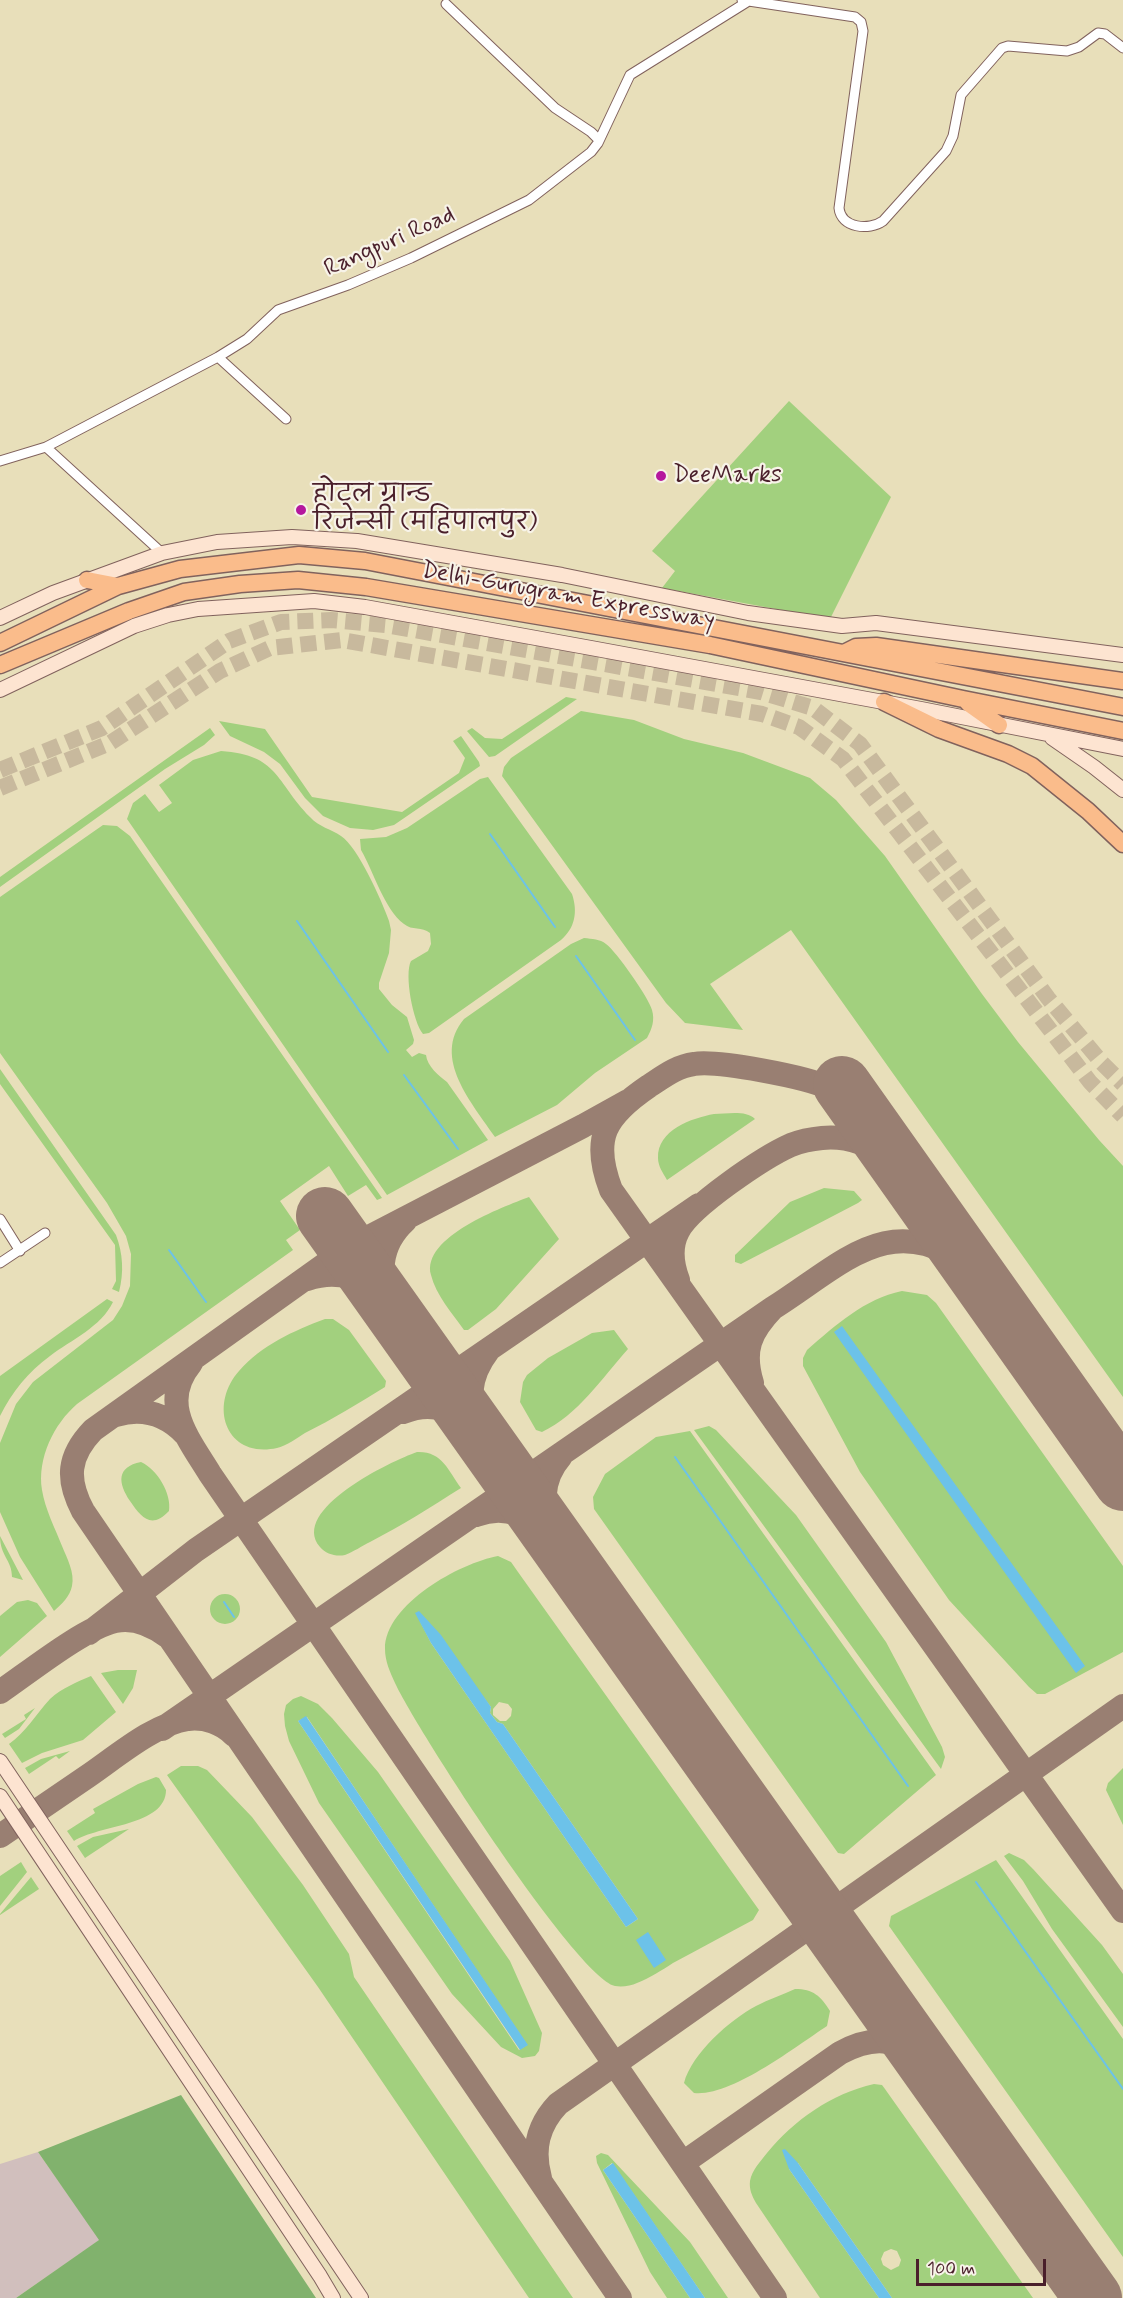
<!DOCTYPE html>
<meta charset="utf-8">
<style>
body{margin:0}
#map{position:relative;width:1123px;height:2298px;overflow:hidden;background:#e8dfba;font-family:Mynerve,sans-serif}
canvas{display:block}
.scale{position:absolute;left:916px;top:2259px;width:130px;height:27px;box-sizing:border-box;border:3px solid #4a1f2b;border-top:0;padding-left:8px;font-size:18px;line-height:21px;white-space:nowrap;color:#4a1f2b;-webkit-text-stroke:4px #f7f3e8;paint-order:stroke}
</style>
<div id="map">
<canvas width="1123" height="2298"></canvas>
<div class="scale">100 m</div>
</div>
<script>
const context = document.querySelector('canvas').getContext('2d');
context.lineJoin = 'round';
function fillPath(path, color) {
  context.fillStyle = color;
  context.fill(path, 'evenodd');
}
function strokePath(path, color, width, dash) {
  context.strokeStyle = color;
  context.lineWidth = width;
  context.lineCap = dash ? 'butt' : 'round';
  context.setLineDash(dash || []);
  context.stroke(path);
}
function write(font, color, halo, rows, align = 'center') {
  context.font = font + ' Mynerve,"Playpen Sans Deva",sans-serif';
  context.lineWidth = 4.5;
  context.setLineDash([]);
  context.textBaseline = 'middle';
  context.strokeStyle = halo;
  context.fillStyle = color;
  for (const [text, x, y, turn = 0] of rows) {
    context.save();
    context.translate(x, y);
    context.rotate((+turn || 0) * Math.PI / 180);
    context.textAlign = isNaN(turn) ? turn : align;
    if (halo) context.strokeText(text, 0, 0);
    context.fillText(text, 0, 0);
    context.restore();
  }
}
const industrial = new Path2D(`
 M38,2152L100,2240L16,2298H0V2164Z`);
const green = new Path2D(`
 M789,401L891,497L830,619L662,588L675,571L652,551Z
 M566,697L577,699L495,756L489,757L467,731L472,728L485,738L502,739Z
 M581,711L634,720L684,739L743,753L810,778L836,800L885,856L982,994L1018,1042L1099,1140L1123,1166V1397L791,930L710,984L743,1030L685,1023L666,1003L502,776L504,767L511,758Z
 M219,721L265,729L312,797L402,812L459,773L465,758L453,741L461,736L479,762L480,766L394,825L373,830L350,828L323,816L305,798L280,764L264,752L230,736Z
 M210,728L215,735L204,745L165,769L0,887V877Z
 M221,751C279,755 275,781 310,817C319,827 331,829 341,836C358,847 382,901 389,921L391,930L389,953L379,983V989L392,1005L407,1017L414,1040L413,1044L406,1050L412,1057L419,1053L426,1055C427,1066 439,1076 447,1082L488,1140L387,1195L127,819L133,803L145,794L159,812L172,803L159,785L193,760Z
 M488,777L572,894C578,912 575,928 561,940L429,1033L423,1034C413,1022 404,974 411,961L428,951L431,944L430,933C422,926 412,931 404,924C384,909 374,872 361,850L360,839L386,837L407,828L480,779Z
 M103,825L117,826L130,836L382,1198L377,1200L366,1185L348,1196L329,1166L280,1201L300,1230L286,1240L293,1250L77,1404C54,1424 37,1458 42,1490C45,1509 55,1528 62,1546C67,1558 75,1573 72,1586C70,1596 62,1604 54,1611L20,1557L0,1512V1443L16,1404L33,1382L113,1320L122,1306L130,1286L131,1254L126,1236L107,1203L0,1053V897Z
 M584,938C592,939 600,939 606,944C616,951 649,998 652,1010C655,1020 652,1029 647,1038L595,1073L557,1105L495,1137C473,1104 431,1058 464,1019L571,944Z
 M0,1069L116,1235C123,1254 124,1272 119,1292L112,1289L116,1281L115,1245L0,1084Z
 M714,1114C727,1114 746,1110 755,1119L667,1180C663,1173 658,1166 658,1158C657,1130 692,1118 714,1114Z
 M824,1188L854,1191L862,1200L858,1203L741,1264L735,1262V1255L790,1202Z
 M529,1197L559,1239L496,1309L468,1330H464C452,1313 436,1295 431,1275C421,1237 503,1207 529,1197Z
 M902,1291L927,1295L936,1303L1123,1566V1652L1045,1694H1037L1029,1687L949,1600L860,1472L803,1366V1358L807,1350C836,1325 864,1299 902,1291Z
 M107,1299L113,1302C101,1327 71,1340 50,1356C28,1372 12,1392 0,1416V1376Z
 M325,1319H333L349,1330L386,1381L385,1387C359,1403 333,1419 305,1433C297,1438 286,1446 277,1448C226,1459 208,1406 239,1371C262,1345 293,1331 325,1319Z
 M614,1330L628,1349C602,1378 578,1415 542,1432L536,1430L520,1402L523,1382L527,1375L548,1358L592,1333Z
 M709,1426L716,1430L796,1515L886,1642L942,1747L945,1757L941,1769L694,1430Z
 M690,1431L936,1775L844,1854L838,1853L594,1509L593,1497L605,1474L656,1437Z
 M417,1452C442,1451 448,1470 461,1488C431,1507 401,1526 370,1542C362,1546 353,1552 345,1555C336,1557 326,1554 320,1547C289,1510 391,1461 417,1452Z
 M141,1462C157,1469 172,1494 169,1511C151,1530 141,1517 130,1501C118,1483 116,1467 141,1462Z
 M0,1536L23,1580L12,1577C12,1560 0,1556 0,1536Z
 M498,1556L511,1562L518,1572L759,1910L753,1920C726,1934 700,1949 673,1963C662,1970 650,1978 637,1983C631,1986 622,1987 615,1986C576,1976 417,1730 395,1683C390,1672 385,1661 385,1649C385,1604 460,1563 498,1556ZM416,1613L491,1707L490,1713L497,1722L503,1724L638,1919L626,1927L431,1643ZM499,1702L508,1704L512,1709L511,1716L506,1721H500L493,1715V1709Z
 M210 1609a15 15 0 1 1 30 0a15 15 0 1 1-30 0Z
 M28,1600L37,1603L47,1616L0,1657V1616L17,1602Z
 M118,1670H137L133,1688L123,1704L101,1673Z
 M91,1676L116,1712L83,1740L42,1753L22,1763L9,1744C26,1732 36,1714 50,1699C62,1688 77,1682 91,1676Z
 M301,1696L318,1704L332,1718L378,1772L510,1961L542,2033L539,2051L535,2056L522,2058L501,2047L452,1994L319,1803L289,1741L285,1726L284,1714L286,1705L293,1699ZM307,1717L527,2045L519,2050L298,1721Z
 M35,1708L19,1729L5,1738L2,1734L26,1719L24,1715Z
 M70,1751L59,1759L56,1756L29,1774L25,1768L41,1759Z
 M181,1766H198L207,1770L252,1817L303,1885L349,1954L354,1977L573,2298H529L318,1987L167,1775Z
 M1123,1768V1825L1106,1790L1108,1783Z
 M156,1777L159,1778L166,1790C166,1826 98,1825 74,1841L67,1831L95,1813L93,1809L138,1784Z
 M129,1829L85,1858L77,1846L93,1837Z
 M1009,1853L1024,1860L1033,1869L1102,1945L1123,1974V2027L1052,1929L1023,1881L1004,1856Z
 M996,1860L1123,2039V2257L889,1926L891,1916Z
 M21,1862L27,1872L0,1906V1876Z
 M31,1877L39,1889L0,1915V1914Z
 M795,1989C813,1989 821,1996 830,2011L827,2026C795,2047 731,2097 694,2093L684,2083C692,2053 730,2020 756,2006C769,1999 782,1995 795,1989Z
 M874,2084L882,2085L885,2089L1033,2298H892L798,2163L789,2169L879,2298H820L756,2203C752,2196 749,2189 750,2181C752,2170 760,2162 767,2153C794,2120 831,2094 874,2084ZM891,2249L897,2251L901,2260L899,2266L891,2270L883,2265L881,2259L884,2252Z
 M601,2153L608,2155L690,2242L728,2298H705L612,2163L603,2170L690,2298H667L650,2272L597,2163L596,2156Z`);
const forest = new Path2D(`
 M181,2095L316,2298H16L99,2240L38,2152Z`);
const water = new Path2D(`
 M842,1326L1085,1666L1076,1673L834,1332Z
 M419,1611L441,1635L491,1707L490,1713L497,1722L503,1724L638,1919L626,1927L431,1643L415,1613Z
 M306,1716L528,2045L520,2050L298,1721Z
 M648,1932L666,1960L654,1968L636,1940Z
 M785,2149L798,2163L892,2298H879L789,2169L782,2150Z
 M613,2163L705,2298H690L603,2170Z`);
const stream = new Path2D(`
 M490,834L555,927
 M297,921L388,1052
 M576,956L635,1040
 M404,1075L458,1149
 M169,1250L206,1302
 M675,1457L908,1786
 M224,1602L234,1617
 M976,1882L1123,2089`);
const taxiway = new Path2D(`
 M859,1109C850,1101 841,1093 829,1088C807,1077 717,1060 694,1064C677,1066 663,1077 649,1086C605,1116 591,1138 611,1190L1123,1911
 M307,1279C341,1268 362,1279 386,1301
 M678,1280C672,1264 670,1246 678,1231C691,1206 764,1157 791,1145C801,1141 811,1139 822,1138C849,1135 872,1146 895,1160
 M391,1309C378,1277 378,1246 405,1221
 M191,1363C158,1403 188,1438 210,1474L775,2298
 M752,1383C742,1350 750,1332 773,1308C843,1264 892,1205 973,1270
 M403,1412C436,1399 457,1412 481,1435
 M116,1415C143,1407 166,1414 185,1434
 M479,1433C467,1403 468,1377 488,1351
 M476,1515C507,1503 530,1517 553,1537
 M552,1535C542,1507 540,1480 561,1456
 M89,1633L196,1550L699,1205
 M0,1692C28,1673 84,1628 115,1621C134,1617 152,1625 167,1636
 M162,1729L773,1308
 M0,1836C29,1816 59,1796 88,1776C116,1757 154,1724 188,1719C205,1717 222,1723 234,1735
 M683,2163L840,2053C878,2033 900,2039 930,2068
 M540,2178C532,2149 538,2125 558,2104L1123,1706
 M620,2298L83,1511C66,1479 68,1456 93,1430L348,1248L583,1126L628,1101`);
const runway = new Path2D(`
 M842,1085L1123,1482
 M325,1216L1093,2298`);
const highwayTunnel = new Path2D(`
 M0,770L102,728L229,641L281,622L331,620L386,625L761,692L813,708L860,744L1048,998L1102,1063L1123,1084
 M0,788L110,743L220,671L270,648L342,640L762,714L799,727L843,759L1090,1082L1123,1116`);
const street = new Path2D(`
 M742,0L855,17L861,22L863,31L839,208C841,228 869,231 883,221L946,151L953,136L961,95L1002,48L1008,46L1067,51L1079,47L1098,33L1105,34L1123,48
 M446,4L555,108L591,132L598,139
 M218,357L286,419
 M46,447L162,553
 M0,461L46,447L218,357L247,339L278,310L348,285L411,258L529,200L591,152L598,143L630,75L747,2
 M0,1219L20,1251
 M0,1263L45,1233`);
const secondary = new Path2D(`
 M0,618L53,593L162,553L217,542L292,537L357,541L562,575L748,613L842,626L876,623L1123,655
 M0,690L134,626L168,615L198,609L314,601L365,607L591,648L921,709L1123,749
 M1052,738L1094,767L1123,790
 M0,1761L361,2298
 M0,1796L320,2276L333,2298`);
const highway = new Path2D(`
 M87,580L118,586
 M0,643L118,586L180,569L299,555L365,561L1123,707
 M846,652L856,647L876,646L1123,681
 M0,665L129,611L184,592L240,584L298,580L366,587L710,645L963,699L1123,731
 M884,702L939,729L1008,754L1032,766L1088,811L1123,844
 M968,703L999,725`);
const markers = [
 [661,476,6,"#b5179e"],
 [301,510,6,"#b5179e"]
];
const streetNames = [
 ["Rangpuri Road",390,243,-24],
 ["Delhi-Gurugram Expressway",568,597,10]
];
const poiNames = [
 ["DeeMarks",673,476],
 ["होटल ग्रान्ड",313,496],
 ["रिजेन्सी (महिपालपुर)",313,524]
];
fillPath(industrial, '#d1bfbd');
fillPath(green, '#a2d07e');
fillPath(forest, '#81b26d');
fillPath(water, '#6cc2e9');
strokePath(stream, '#6cc2e9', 2);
strokePath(taxiway, '#997f72', 24);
strokePath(runway, '#997f72', 58);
strokePath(highwayTunnel, '#c8b99d', 16, [16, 8]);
strokePath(street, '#81625d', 11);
strokePath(secondary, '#81625d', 16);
strokePath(highway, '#81625d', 19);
strokePath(street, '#fff', 9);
strokePath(secondary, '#fde4d1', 14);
strokePath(highway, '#fabc8b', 16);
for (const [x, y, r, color] of markers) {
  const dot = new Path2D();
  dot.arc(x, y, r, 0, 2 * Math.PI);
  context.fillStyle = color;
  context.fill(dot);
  strokePath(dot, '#f7f3e8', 2);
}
write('24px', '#4a1f2b', '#f7f3e8', streetNames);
write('24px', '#4a1f2b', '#f7f3e8', poiNames, 'left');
</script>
